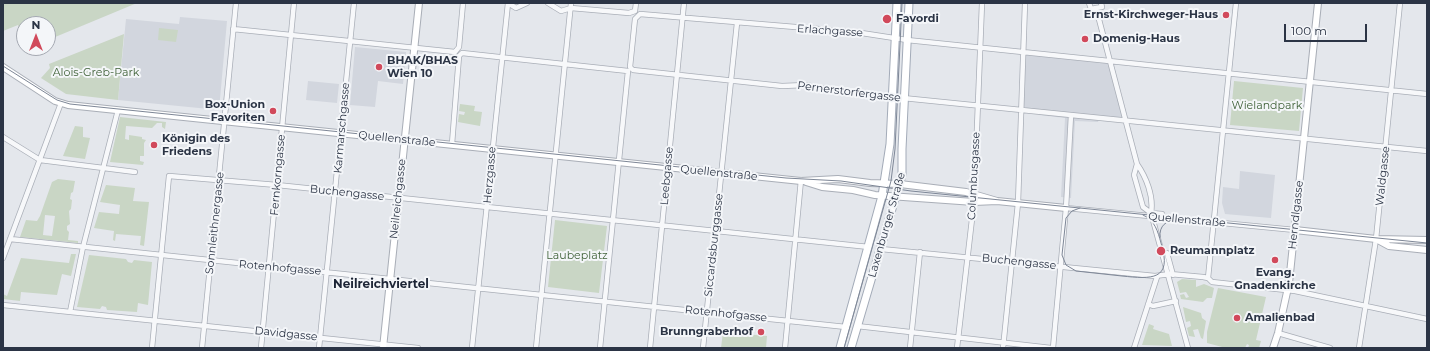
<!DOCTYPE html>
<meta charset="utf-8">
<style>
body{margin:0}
#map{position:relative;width:1430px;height:351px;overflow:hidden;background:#e4e7ec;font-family:Montserrat,sans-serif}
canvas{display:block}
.frame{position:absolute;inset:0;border:4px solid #2b3445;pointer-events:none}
.north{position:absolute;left:16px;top:16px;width:40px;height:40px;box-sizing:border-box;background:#f4f6f9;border:1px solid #a4a8b1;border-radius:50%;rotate:0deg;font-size:11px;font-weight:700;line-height:16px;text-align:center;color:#2b3445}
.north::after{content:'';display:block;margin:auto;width:14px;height:18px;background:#d1495b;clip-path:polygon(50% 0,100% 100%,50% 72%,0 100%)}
.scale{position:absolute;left:1284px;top:24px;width:83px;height:18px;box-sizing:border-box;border:2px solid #2b3445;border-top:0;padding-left:5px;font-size:12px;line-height:14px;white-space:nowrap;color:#2b3445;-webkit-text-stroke:3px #f4f6f9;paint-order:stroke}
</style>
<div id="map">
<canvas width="1430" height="351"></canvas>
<div class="frame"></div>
<div class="north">N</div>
<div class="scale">100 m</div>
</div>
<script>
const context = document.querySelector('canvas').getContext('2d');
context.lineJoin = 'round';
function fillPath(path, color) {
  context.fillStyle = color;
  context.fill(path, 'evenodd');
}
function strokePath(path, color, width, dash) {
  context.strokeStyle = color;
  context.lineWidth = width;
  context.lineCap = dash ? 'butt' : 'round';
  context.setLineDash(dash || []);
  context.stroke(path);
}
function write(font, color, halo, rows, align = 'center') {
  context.font = font + ' Montserrat,sans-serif';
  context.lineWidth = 4;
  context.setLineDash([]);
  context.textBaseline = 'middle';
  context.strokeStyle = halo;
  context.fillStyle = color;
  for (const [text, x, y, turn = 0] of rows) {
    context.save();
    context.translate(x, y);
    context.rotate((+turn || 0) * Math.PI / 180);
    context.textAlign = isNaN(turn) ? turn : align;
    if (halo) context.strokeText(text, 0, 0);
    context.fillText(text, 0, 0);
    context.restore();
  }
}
const built = new Path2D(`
 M180,17L227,21L219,110L118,100L126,19L179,24Z
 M355,47L406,52L403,84L378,81L375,107L350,105Z
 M1023,53L1111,62L1125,120L1099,118L1098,122L1075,121L1071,198L1061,197L1065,118L1039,115V112L1021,110Z
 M308,81L339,84L337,103L306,100Z
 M1240,171L1275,175L1271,218L1225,214L1222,203L1223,187L1239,189Z`);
const green = new Path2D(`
 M3,3H137L48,40V24H24V41L18,25L3,31Z
 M159,28L178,30L176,42L158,40Z
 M124,34L118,100L66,94L41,78L50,68L49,64Z
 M1234,81L1303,88L1299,131L1230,125Z
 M460,104L475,106L474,111L482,112L480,126L458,122L459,114L464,115L465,112L459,111Z
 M120,117L166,122L165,129L162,127V123H157L152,128L126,126L125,139L129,140V135L142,137V139L146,140L144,143V156H140V161L144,162L143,165L110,162Z
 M75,126L83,127V137L90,138L85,159L63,156Z
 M58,179L75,181L73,192L71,193L70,199L72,200L71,209L69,211L70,224L67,226V230L69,232L68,240L78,241V243L20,237L26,220L37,221L40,216L52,182ZM45,215L55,216L52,236L43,235Z
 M106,185L135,188L133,201L149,202L144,246L140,245L141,236L116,234L115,241L113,240L114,231L94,228L99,212L119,214L120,205L100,202Z
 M555,220L607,226L599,293L548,287Z
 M71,254H76L71,276L62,274L57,295L21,292L20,301L3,299V294L7,296L21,258L69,263Z
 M89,255L126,259L128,262L132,263L134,260L152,262L148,305L138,303L137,312L107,310L106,307L102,306L100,309L77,307Z
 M1182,279L1196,280V287L1204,284L1214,288L1212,298H1207L1203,302L1181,299L1180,295L1184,294L1186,298L1189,297L1186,292L1180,293L1177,282Z
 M1218,288L1266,297L1256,340L1261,341L1259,348H1248L1249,345L1247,344L1245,348H1226L1207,343V332Z
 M1183,307L1201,313L1202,318L1206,321L1203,339L1201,338L1198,329L1193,330L1195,337L1189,336L1187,328L1191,326L1190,321L1186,322Z
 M1149,324L1154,326L1153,329L1169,334L1172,346L1142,345Z
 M723,332L767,336L766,348H721Z`);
const street = new Path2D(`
 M508,3L516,8L527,3
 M548,3L561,11L571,8L629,13L635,11L636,3
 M1089,3L1091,9L1096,8
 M1101,3L1102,7L1096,8L1137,164C1146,177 1154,196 1151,213L1188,348
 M233,29L455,52L459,47L463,3
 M1427,94L907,40L855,32L640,14L635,19L630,67L633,70L782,86L806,85L836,91L893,97L1427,151
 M3,137L40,160L135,172
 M452,144L459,56L462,53L628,71L600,348
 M1137,164L1134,175L1143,207L1151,213L1162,214
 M1066,208L1295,230
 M10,239L846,327
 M881,249L1155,276L1170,274L1203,277L1208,278L1212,282L1295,291L1427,319
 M1167,253L1173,275
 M3,258L61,103
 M1208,278L1236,3
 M1148,304L1153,306L1176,301
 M3,305L418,348
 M70,312L83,247L118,110
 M857,326L1051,348
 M1278,333L1330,348
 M152,348L169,176L277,185L869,247
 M202,348L236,3
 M261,348L294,3
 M319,348L354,3
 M472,348L508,3
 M536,348L571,3
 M650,348L684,3
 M703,348L737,23
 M785,348L801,180
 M910,348L920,252
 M957,348L974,202L982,3
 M1003,348L1018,203L1025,3
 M1053,348L1066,208L1071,115
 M1134,348L1157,277
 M1359,348L1376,239L1400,3`);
const secondary = new Path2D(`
 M3,67L55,101L68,105L801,181L838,179L870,183L900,184L966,192L997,201
 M806,182L822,187L853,190L875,195L974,202L997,201L1066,208
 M1295,230L1376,239L1427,240
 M1378,240L1389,246L1427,250
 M383,348L419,3
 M1273,348L1278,333L1289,283L1318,3`);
const primary = new Path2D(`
 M840,348L882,196L890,144L897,3
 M851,348L902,175V149L909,3`);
const tram = new Path2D(`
 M3,66L57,100L70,104L786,178L841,181L911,191L1427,243
 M1080,208L1072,211L1066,218L1062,255L1066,265L1076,271C1091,273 1107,274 1122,276C1151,279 1173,281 1161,243C1158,232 1155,220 1143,215
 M1160,237C1159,226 1166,220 1177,220
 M844,348L891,181L895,149L902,3`);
const markers = [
 [1226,15,4,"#d1495b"],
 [887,19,5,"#d1495b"],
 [1085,39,4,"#d1495b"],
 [379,67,4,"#d1495b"],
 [273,111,4,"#d1495b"],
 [154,145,4,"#d1495b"],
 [1161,251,5,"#d1495b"],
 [1275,260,4,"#d1495b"],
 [1237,318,4,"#d1495b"],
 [761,332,4,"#d1495b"]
];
const poiNames = [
 ["Ernst-Kirchweger-Haus",1218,15,"right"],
 ["Favordi",896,19],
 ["Domenig-Haus",1093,39],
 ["BHAK/BHAS",387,61],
 ["Wien 10",387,74],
 ["Box-Union",265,105,"right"],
 ["Favoriten",265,118,"right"],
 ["Königin des",162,139],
 ["Friedens",162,152],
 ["Reumannplatz",1170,251],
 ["Evang.",1275,273,"center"],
 ["Gnadenkirche",1275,286,"center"],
 ["Amalienbad",1245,318],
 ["Brunngraberhof",753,332,"right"]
];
const streetNames = [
 ["Erlachgasse",830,31,4],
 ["Pernerstorfergasse",849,92,7],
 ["Karmarschgasse",342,128,-85],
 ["Quellenstraße",397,139,6],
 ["Quellenstraße",719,173,6],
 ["Fernkorngasse",278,175,-85],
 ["Herzgasse",490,175,-85],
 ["Leebgasse",667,176,-85],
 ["Columbusgasse",974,176,-87],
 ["Waldgasse",1383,176,-84],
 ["Buchengasse",347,193,6],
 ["Neilreichgasse",398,199,-84],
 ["Herndlgasse",1296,215,-84],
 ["Quellenstraße",1187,220,5],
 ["Sonnleithnergasse",215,223,-84],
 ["Laxenburger Straße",887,225,-74],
 ["Siccardsburggasse",714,245,-84],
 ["Buchengasse",1019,262,6],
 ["Rotenhofgasse",280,268,5],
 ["Rotenhofgasse",726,314,6],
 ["Davidgasse",286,334,6]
];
const parkNames = [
 ["Alois-Greb-Park",96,73],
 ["Wielandpark",1267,106],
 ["Laubeplatz",577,256]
];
const neighbourhoodNames = [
 ["Neilreichviertel",381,284]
];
fillPath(built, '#d2d6de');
fillPath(green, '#c9d6c5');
strokePath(street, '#a9aeb7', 6);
strokePath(secondary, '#a9aeb7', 8);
strokePath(primary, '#a3abb8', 9);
strokePath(street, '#f7f8fa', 4.5);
strokePath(secondary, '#fff', 6);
strokePath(primary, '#fff', 7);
strokePath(tram, '#7d8696', 1);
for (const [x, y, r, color] of markers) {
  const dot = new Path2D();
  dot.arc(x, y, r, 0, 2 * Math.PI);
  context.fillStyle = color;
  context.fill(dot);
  strokePath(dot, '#f4f6f9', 1.5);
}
write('bold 11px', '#2b3445', '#f4f6f9', poiNames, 'left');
write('11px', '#2b3445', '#f4f6f9', streetNames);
write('11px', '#3f6138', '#f4f6f9', parkNames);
write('bold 12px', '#1d2536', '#f4f6f9', neighbourhoodNames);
</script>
